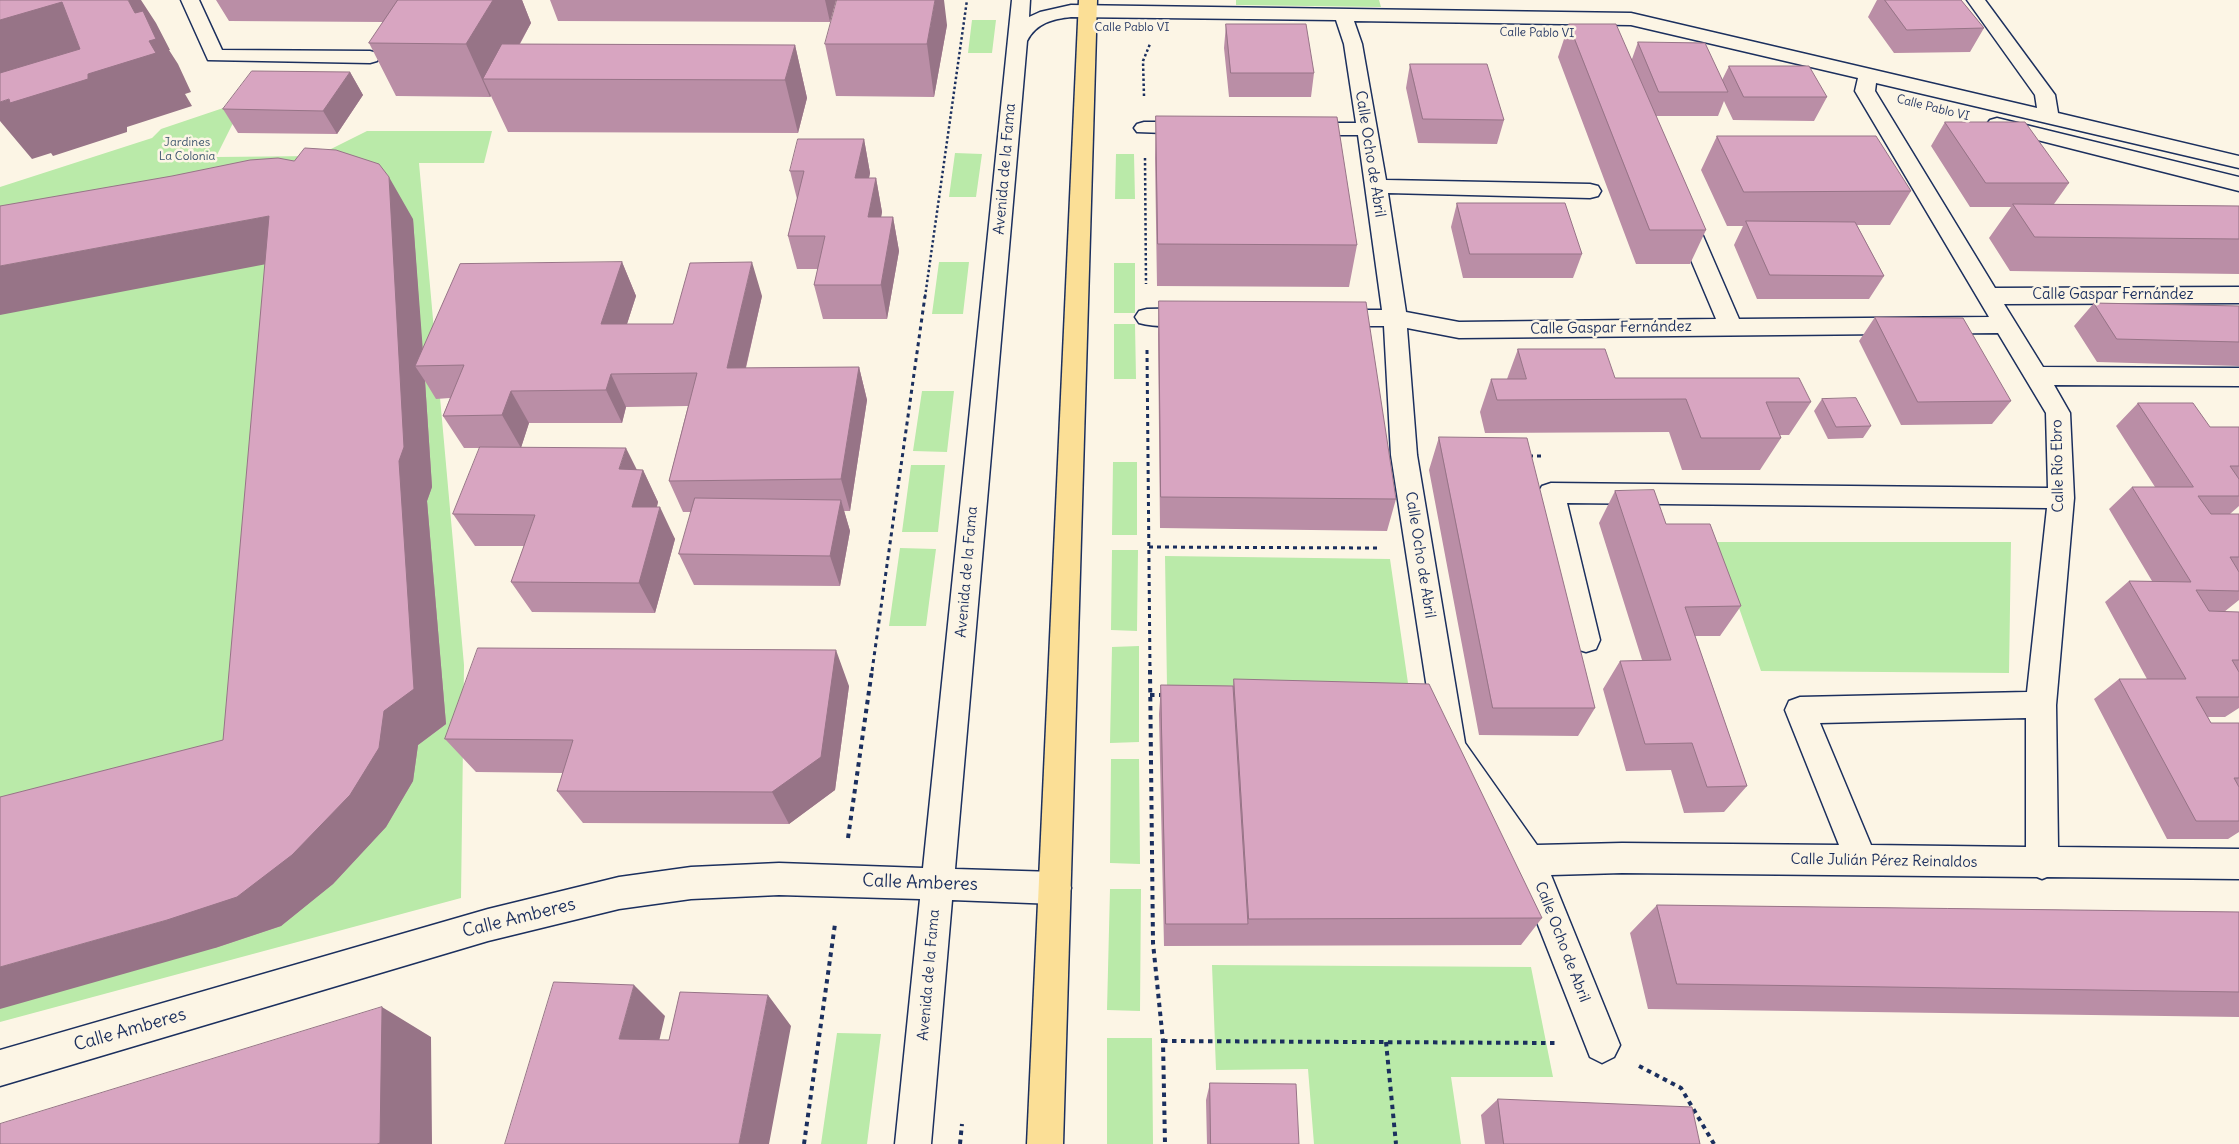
<!DOCTYPE html>
<meta charset="utf-8">
<style>
body{margin:0}
canvas{display:block;background:#fcf5e5}
</style>
<canvas width="2239" height="1144"></canvas>
<script>
const context = document.querySelector('canvas').getContext('2d');
context.lineJoin = 'round';
function fillPath(path, color) {
  context.fillStyle = color;
  context.fill(path, 'evenodd');
}
function strokePath(path, color, width, dash) {
  context.strokeStyle = color;
  context.lineWidth = width;
  context.lineCap = dash ? 'butt' : 'round';
  context.setLineDash(dash || []);
  context.stroke(path);
}
function write(font, color, halo, rows, align = 'center') {
  context.font = font + ' Delius,sans-serif';
  context.lineWidth = 5;
  context.setLineDash([]);
  context.textBaseline = 'middle';
  context.strokeStyle = halo;
  context.fillStyle = color;
  for (const [text, x, y, turn = 0] of rows) {
    context.save();
    context.translate(x, y);
    context.rotate((+turn || 0) * Math.PI / 180);
    context.textAlign = isNaN(turn) ? turn : align;
    if (halo) context.strokeText(text, 0, 0);
    context.fillText(text, 0, 0);
    context.restore();
  }
}
const green = new Path2D(`
 M1236,0H1379L1381,7L1236,5Z
 M972,20H996L992,53H968Z
 M244,101L216,157L317,156L367,131H492L484,163H419L464,665L461,898L0,1022V187L152,138L161,129Z
 M955,153L982,154L976,197H949Z
 M1116,154H1134L1135,199H1115Z
 M939,262H969L963,314H932Z
 M1114,263H1135V313H1114Z
 M1114,324H1135L1136,379H1114Z
 M922,391H954L947,452L913,451Z
 M1113,462H1137V535H1112Z
 M911,465H945L938,532H902Z
 M1716,542H2011L2009,673L1761,671Z
 M900,548L936,549L926,626H889Z
 M1112,550H1138L1137,631L1111,630Z
 M1165,556L1390,559L1409,690L1167,687Z
 M1139,646V742L1110,743L1112,647Z
 M1111,759H1139L1140,864L1110,863Z
 M1110,889H1141L1140,1011L1107,1010Z
 M1212,965L1531,967L1553,1077H1451L1461,1144H1314L1308,1069L1216,1070Z
 M837,1033L881,1034L867,1144H821Z
 M1107,1038H1152L1153,1144H1107Z`);
const pathFar2 = new Path2D(`
 M1144,96L1143,61L1150,44
 M1145,158L1146,284
 M925,297L967,0`);
const pathFar1 = new Path2D(`
 M1147,350L1150,671
 M1529,456H1542
 M1149,547L1379,548
 M872,671L925,296`);
const path = new Path2D(`
 M1150,670L1153,943L1163,1041L1165,1144
 M1150,695H1162
 M848,838L872,670
 M1163,1041L1556,1043
 M1386,1042L1396,1144
 M1639,1066L1681,1088L1714,1144
 M804,1144L835,924
 M960,1144L962,1124`);
const minor = new Path2D(`
 M181,0H199L222,50L370,51L377,53L380,57L377,61L370,63L208,60Z
 M1012,0H1030L1029,17L1040,12L1071,5L1631,13L2037,108L2035,95L1967,0H1985L2055,95L2058,113L2239,156V168L1876,83L1875,91L1995,288L2239,287V303L2004,304L2043,367L2239,368V386L2054,385L2070,413L2074,498L2056,705L2058,847L2239,849V879L2047,877L2042,879L2037,877L1622,873L1551,875L1620,1045L1614,1057L1602,1063L1590,1057L1516,869L1436,747L1391,455L1384,326H1330L1322,324L1318,318L1322,312L1330,310H1382L1358,135H1301L1294,133L1291,129L1294,125L1301,123H1356L1344,44L1336,20L1071,17C1053,19 1036,23 1027,41L955,869L1055,872L1067,877L1071,888L1067,899L1055,904L952,900L931,1144H895L920,899L779,895L691,899L619,909L488,941L0,1086V1050L488,909L619,877L691,867L779,863L923,868ZM1354,21L1631,25L1858,78L1855,91L1989,317L1739,319L1694,215L1691,210L1683,208L1675,210L1672,215L1716,319L1459,322L1406,312L1388,193L1590,198L1598,196L1601,191L1598,186L1590,184L1386,180L1362,44ZM1407,328L1459,338L1998,333L2046,413L2048,488L1551,483L1542,486L1538,493L1572,640L1576,649L1586,652L1596,649L1600,640L1567,503L2047,508L2027,692L1800,697L1789,701L1785,710L1839,845L1622,843L1537,845L1465,743L1417,455ZM2026,718V847L1871,845L1820,723Z
 M1997,118L2239,177V191L1990,128L1987,124L1990,120Z
 M1144,122H1193L1200,124L1203,128L1200,132L1193,134L1137,132L1134,128L1137,124Z
 M1197,308L1205,310L1209,316L1205,322C1187,327 1157,328 1139,323L1135,317L1139,311L1147,309Z`);
const major = new Path2D(`
 M1079,0H1097L1063,1144H1027Z`);
const wall = new Path2D(`
 M216,0H522L531,23L520,44L795,45L807,98L798,133L508,132L491,96L490,97L396,96L369,43L383,22L229,21Z
 M550,0H836L830,22L558,21Z
 M1877,0H1961L1984,28L1970,52L1894,53L1868,17Z
 M1226,24L1314,73L1311,97H1229L1224,48Z
 M1569,24L1632,59L1638,42L1722,80L1729,66L1827,97L1814,121L1733,120L1724,101L1718,116H1656L1706,230L1690,264H1636L1558,57Z
 M947,25L934,97L836,96L825,44Z
 M1410,64L1504,120L1497,144L1418,143L1406,88Z
 M350,72L363,95L337,134L238,133L223,109Z
 M1156,116L1357,245L1349,287L1157,286L1155,158Z
 M1945,122L2069,183L2054,204L2239,206V274L2010,271L1989,238L2011,207H1970L1931,146Z
 M1717,136L1911,191L1890,225H1857L1884,276L1869,299H1757L1734,245L1743,226H1727L1701,170Z
 M864,139L870,173L869,178H876L882,212L881,217H893L899,251L887,319H823L814,285L818,269H797L788,236L797,199L790,171Z
 M1457,203L1582,254L1573,278H1463L1451,227Z
 M413,219L422,348L622,262L636,296L627,324H673L762,296L746,368L859,367L867,400L850,511H844L850,531L840,586L694,585L679,554L691,512H683L669,481L688,406L626,407L622,423H529L521,447L637,470H643L658,502L657,507L675,539L655,613L532,612L511,582L524,546H475L453,514L480,448H464L443,416L450,398L436,399L425,381L432,487L427,501L446,724L418,745L413,781L386,827L333,884L281,926L215,948L223,740Z
 M1159,301L1396,499L1387,531L1160,528L1158,334Z
 M2094,303L2239,306V366L2097,362L2074,326Z
 M1875,317L2011,401L1992,424L1901,425L1859,341Z
 M1518,349L1615,378L1811,402L1789,435H1780L1781,438L1760,470H1682L1669,432L1485,433L1480,412L1491,379H1507Z
 M1822,399L1871,426L1863,438L1828,439L1814,411Z
 M2138,403L2210,427H2239V506L2230,514H2239V600L2224,612H2239V708L2225,717H2208L2211,723H2239V832L2228,839H2167L2094,699L2119,679H2147L2105,602L2129,581H2152L2109,509L2132,487H2155L2116,426Z
 M1439,437L1595,708L1578,736L1479,735L1429,470Z
 M1615,491L1666,524L1741,606L1720,636H1695L1747,786L1724,812L1684,813L1671,770L1626,771L1603,689L1620,661L1642,660L1599,523Z
 M1234,679L1542,918L1521,945L1164,946L1159,714L1161,685L1233,686Z
 M849,686L835,790L789,824L583,823L557,791L563,773L476,772L445,739Z
 M1657,905L2239,912V1017L1648,1009L1630,933Z
 M1210,1083L1299,1144H1207L1206,1100Z
 M1498,1099L1700,1144H1485L1481,1115Z`);
const shadedWall = new Path2D(`
 M17,0H87L100,55L0,85V20Z
 M128,0H141L156,23L170,50H169L178,64L191,92L185,94L192,106L127,127V132L53,156L51,153L32,159L0,121V102L88,74L149,41Z
 M493,0H522L531,23L500,79H483L491,96L490,97L466,44Z
 M825,0H836L830,22Z
 M935,0H944L947,25L934,97L927,44Z
 M795,45L807,98L798,133L785,80Z
 M350,72L363,95L337,134L323,111Z
 M864,139L870,173L862,212L855,178Z
 M389,177L413,219L424,365L415,366L425,381L432,487L427,501L446,724L418,745L413,781L386,827L333,884L281,926L215,948L0,1009V967L167,920L399,461Z
 M876,178L882,212L875,251L868,217Z
 M269,216L298,258L0,315V266Z
 M893,217L899,251L887,319L881,285Z
 M622,262L636,296L616,358L601,324Z
 M752,262L762,296L738,401L727,368Z
 M859,367L867,400L850,511L841,479Z
 M611,374L626,407L622,423L606,390Z
 M511,391L529,423L521,448L502,415Z
 M626,448L641,478L643,470L658,502L648,538L632,507L619,469Z
 M841,500L850,531L840,586L830,556Z
 M660,507L675,539L655,613L639,583Z
 M836,650L849,686L835,790L789,824L772,792Z
 M634,985L665,1016L653,1067L619,1039Z
 M768,995L791,1026L769,1144H739Z
 M382,1007L431,1037L432,1144H377Z`);
const building = new Path2D(`
 M0,0H128L135,13L143,11L156,39L149,41L156,53L88,74V79L10,103L9,99L0,102V73L80,49L62,2L0,20Z
 M398,0H493L466,44L369,43Z
 M837,0H935L927,44H825Z
 M1885,0H1961L1984,28L1907,30Z
 M1226,24H1306L1314,73H1231Z
 M1569,24H1616L1706,230H1650Z
 M1638,42L1705,43L1728,92H1659Z
 M502,44L795,45L785,80L483,79Z
 M1410,64H1487L1504,120L1423,119Z
 M1729,66H1809L1827,97H1744Z
 M252,71L350,72L323,111L223,109Z
 M1156,116L1337,117L1357,245L1158,244Z
 M1945,122H2025L2069,183H1986Z
 M1717,136H1876L1911,191L1744,192Z
 M798,139H864L855,178H876L868,217H893L881,285H814L825,236H788L804,171H790Z
 M305,148L336,150L379,164L389,177L404,447L399,461L414,689L384,711L379,748L350,795L292,855L237,897L167,920L0,967V797L223,740L269,216L0,266V206L172,176L250,160L278,158L294,161Z
 M1457,203H1565L1582,254H1470Z
 M2013,204L2239,206V239L2035,237Z
 M1746,221L1855,222L1884,276L1770,275Z
 M622,262L601,324H673L690,263L752,262L727,368L859,367L841,479L669,481L697,373L611,374L606,390L511,391L502,415L443,416L464,365L415,366L460,264Z
 M1159,301L1366,302L1396,499L1161,497Z
 M2094,303L2239,306V342L2117,339Z
 M1875,317L1963,318L2011,401L1918,402Z
 M1518,349H1605L1615,378H1799L1811,402H1766L1781,438H1701L1686,399L1497,400L1491,379H1526Z
 M1856,398L1871,426L1836,427L1822,399Z
 M2138,403H2193L2210,427H2239V466H2230L2239,479V496H2198L2211,514H2239V557H2230L2239,572V591L2196,590L2209,611L2239,612V660H2232L2239,672V697H2196L2211,723H2239V778H2234L2239,787V821H2196L2119,679H2186L2129,581L2191,582L2132,487H2193Z
 M1439,437L1527,438L1595,708H1493Z
 M480,447L626,448L619,469L643,470L632,507H660L639,583L511,582L535,515L453,514Z
 M1654,490L1666,524H1710L1741,606L1685,607L1747,786L1707,787L1692,743L1645,744L1620,661L1671,660L1615,491Z
 M695,498L841,500L830,556L679,554Z
 M478,648L836,650L821,757L772,792L557,791L573,740L445,739Z
 M1234,679L1429,684L1542,918L1249,919Z
 M1161,685L1233,686L1248,924H1166Z
 M1657,905L2239,912V992L1677,984Z
 M554,982L634,985L619,1039L669,1040L680,992L768,995L739,1144H505Z
 M382,1007L380,1143L377,1144H0V1124Z
 M1210,1083L1296,1084L1299,1144H1211Z
 M1498,1099L1692,1107L1700,1144H1504Z`);
const farStreetnames = [
 ["Calle Pablo VI",1132,28],
 ["Calle Pablo VI",1537,33,1],
 ["Calle Pablo VI",1933,108,14]
];
const farParknames = [
 ["Jardines",187,143],
 ["La Colonia",187,157]
];
const streetNames = [
 ["Calle Ocho de Abril",1370,154,81],
 ["Avenida de la Fama",1005,169,-85],
 ["Calle Gaspar Fernández",2113,295],
 ["Calle Gaspar Fernández",1611,328,-1],
 ["Calle Río Ebro",2058,466,-91],
 ["Calle Ocho de Abril",1420,555,81],
 ["Avenida de la Fama",967,572,-85],
 ["Calle Julián Pérez Reinaldos",1884,861,1],
 ["Calle Ocho de Abril",1562,942,69],
 ["Avenida de la Fama",929,975,-85]
];
const nearStreetnames = [
 ["Calle Amberes",920,883,2],
 ["Calle Amberes",519,918,-14],
 ["Calle Amberes",130,1030,-16]
];
fillPath(green, '#baeaa9');
strokePath(minor, '#1b2f5e', 3);
strokePath(major, '#1b2f5e', 3);
strokePath(pathFar2, '#1b2f5e', 2.5, [2.5, 2.5]);
strokePath(pathFar1, '#1b2f5e', 3, [4, 4]);
strokePath(path, '#1b2f5e', 4, [4.5, 4.5]);
fillPath(minor, '#fcf5e5');
fillPath(major, '#fbdf96');
fillPath(wall, '#ba8ea6');
fillPath(shadedWall, '#977487');
fillPath(building, '#d8a5c1');
strokePath(building, '#977487', 1);
write('12px', '#1b2f5e', '#fcf5e5', farStreetnames);
write('12px', '#3b546d', '#fcf5e5', farParknames);
write('15px', '#1b2f5e', '#fcf5e5', streetNames);
write('18px', '#1b2f5e', '#fcf5e5', nearStreetnames);
</script>
